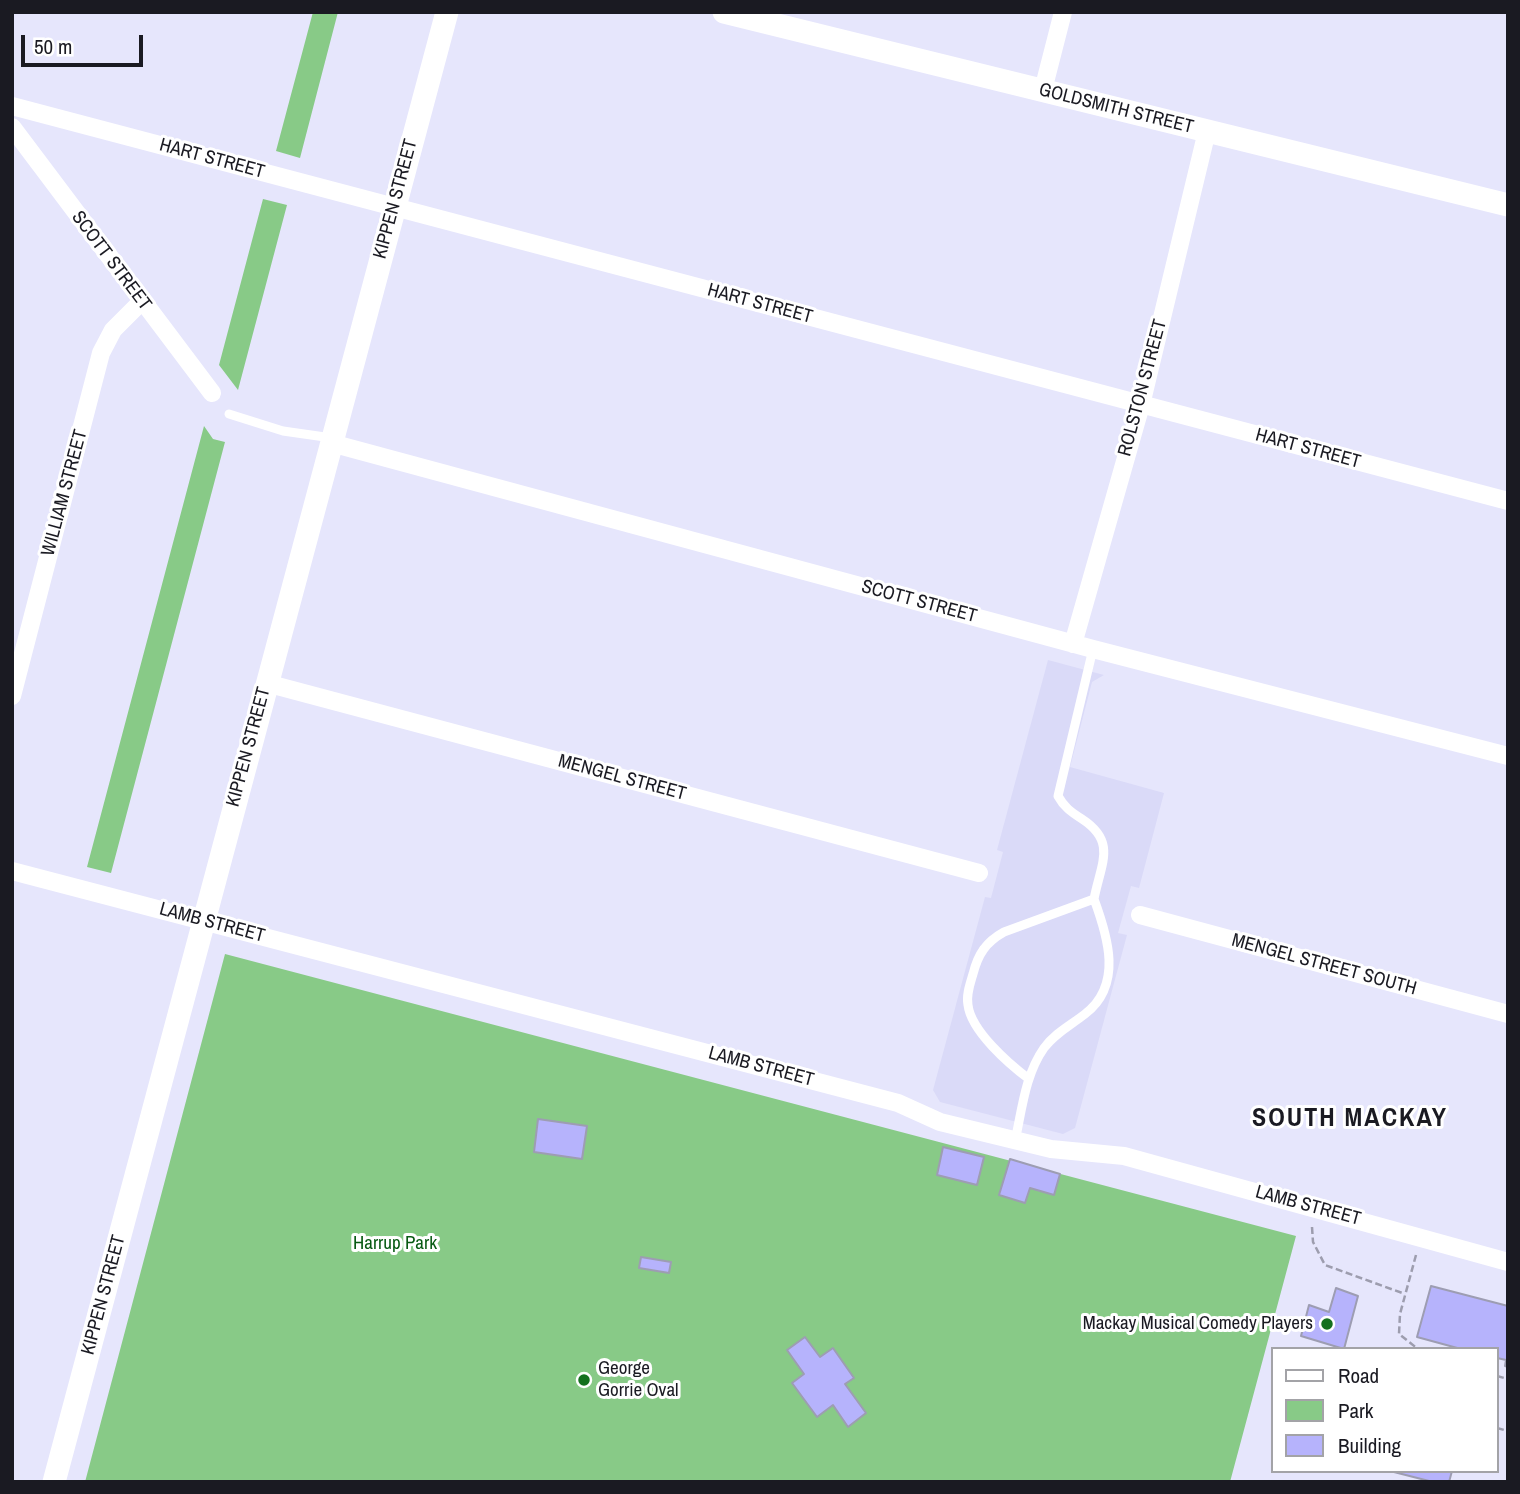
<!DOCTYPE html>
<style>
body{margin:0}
#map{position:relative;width:1520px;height:1494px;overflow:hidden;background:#e6e6fc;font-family:"Archivo Narrow",sans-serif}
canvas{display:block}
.frame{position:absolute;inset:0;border:14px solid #1a1a22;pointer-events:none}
.legend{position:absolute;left:1271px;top:1347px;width:228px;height:126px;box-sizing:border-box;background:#fff;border:2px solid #a3a3a7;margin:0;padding:9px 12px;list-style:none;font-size:21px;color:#1a1a22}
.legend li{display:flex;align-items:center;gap:14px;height:35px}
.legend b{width:35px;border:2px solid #a3a3a7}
.scale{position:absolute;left:21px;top:35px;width:122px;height:32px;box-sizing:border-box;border:4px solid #1a1a22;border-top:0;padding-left:9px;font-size:21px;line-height:24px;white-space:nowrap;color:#1a1a22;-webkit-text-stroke:5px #fff;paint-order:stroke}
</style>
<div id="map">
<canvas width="1520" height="1494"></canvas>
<div class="frame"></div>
<ul class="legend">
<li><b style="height:9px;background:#fff"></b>Road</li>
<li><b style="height:19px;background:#88ca87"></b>Park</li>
<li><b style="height:19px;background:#b6b3fc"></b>Building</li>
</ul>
<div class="scale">50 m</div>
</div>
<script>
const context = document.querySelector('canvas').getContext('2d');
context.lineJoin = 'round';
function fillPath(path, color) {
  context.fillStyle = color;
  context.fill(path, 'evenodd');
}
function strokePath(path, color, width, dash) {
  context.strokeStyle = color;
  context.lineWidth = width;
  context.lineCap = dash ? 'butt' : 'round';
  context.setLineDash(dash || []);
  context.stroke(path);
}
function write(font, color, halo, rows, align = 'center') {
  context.font = font + ' "Archivo Narrow",sans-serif';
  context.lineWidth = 6;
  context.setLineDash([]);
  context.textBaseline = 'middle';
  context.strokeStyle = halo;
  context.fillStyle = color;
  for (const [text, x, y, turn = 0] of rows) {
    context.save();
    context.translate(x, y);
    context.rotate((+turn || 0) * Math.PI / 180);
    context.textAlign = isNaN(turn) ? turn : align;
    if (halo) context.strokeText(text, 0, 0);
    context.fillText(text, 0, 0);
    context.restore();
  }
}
const built = new Path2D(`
 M1048,660L1104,675L1092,682L1070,767L1164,793L1139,888L1131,886L1118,933L1127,935L1075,1128L1063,1134L940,1102L933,1090L985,897L991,898L1003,852L997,850Z`);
const green = new Path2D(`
 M313,12H338L300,158L276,151Z
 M263,199L287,205L238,390L219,365Z
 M204,426L213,439L225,442L111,873L87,867Z
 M225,954L1296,1236L1230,1482H85Z`);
const building = new Path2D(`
 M538,1119L587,1126L582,1159L534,1152Z
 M943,1147L984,1157L977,1185L937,1175Z
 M1010,1159L1060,1174L1054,1195L1030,1188L1025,1203L999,1195Z
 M641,1257L671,1262L669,1273L639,1268Z
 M1431,1286L1508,1306V1367L1505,1366L1506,1360L1497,1358V1349H1461L1417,1337Z
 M1336,1288L1358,1296L1344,1349L1301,1336L1309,1305L1329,1312Z
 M805,1337L820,1357L833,1348L854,1378L845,1384L866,1413L848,1427L833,1405L817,1417L792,1383L804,1374L787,1350Z
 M1390,1471H1452L1449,1482H1433Z`);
const path = new Path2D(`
 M1312,1227L1313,1242L1325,1265L1405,1294
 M1416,1255L1400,1314L1399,1334L1418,1349
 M1497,1376L1508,1379
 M1497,1428L1508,1431`);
const service = new Path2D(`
 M229,414L283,431L332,438
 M1093,649L1058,796C1064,807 1071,812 1082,819C1117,842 1101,863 1094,899
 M1015,1141C1022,1110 1025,1075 1044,1048C1055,1033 1071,1025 1085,1014C1123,985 1108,937 1094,899L1004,932C986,942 978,954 973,974C970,984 966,995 968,1005C971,1031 1009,1064 1029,1079`);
const minor = new Path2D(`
 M1043,90L1063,12
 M12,106L1508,501
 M12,127L212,393
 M331,443L1093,649L1508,756
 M1073,644L1141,405L1207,131
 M266,683L979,873
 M12,696L101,353L113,330L141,302
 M12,871L898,1103L940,1122L1051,1149L1124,1156L1508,1262
 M1140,915L1508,1014`);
const tertiary = new Path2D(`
 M724,12L1508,205
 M54,1482L447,12`);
const markers = [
 [1327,1324,7,"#14701e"],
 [584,1380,7,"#14701e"]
];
const streetNames = [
 ["GOLDSMITH STREET",1116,109,14],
 ["HART STREET",212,159,15],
 ["KIPPEN STREET",396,199,-75],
 ["SCOTT STREET",111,261,53],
 ["HART STREET",760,304,15],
 ["ROLSTON STREET",1143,388,-75],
 ["HART STREET",1308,449,15],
 ["WILLIAM STREET",65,493,-75],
 ["SCOTT STREET",919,602,15],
 ["KIPPEN STREET",249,747,-75],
 ["MENGEL STREET",622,778,15],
 ["LAMB STREET",212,923,15],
 ["MENGEL STREET SOUTH",1324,965,15],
 ["LAMB STREET",761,1067,15],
 ["LAMB STREET",1308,1206,15],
 ["KIPPEN STREET",104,1295,-75]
];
const parkNames = [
 ["Harrup Park",395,1244]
];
const poiNames = [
 ["Mackay Musical Comedy Players",1313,1324],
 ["George",598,1369,"left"],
 ["Gorrie Oval",598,1391,"left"]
];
const districtNames = [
 ["SOUTH MACKAY",1350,1119]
];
fillPath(built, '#dadaf8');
fillPath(green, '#88ca87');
fillPath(building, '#b6b3fc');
strokePath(building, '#9d9db2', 2);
strokePath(path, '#9d9dae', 2.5, [7, 3.5]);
strokePath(service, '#fff', 9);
strokePath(minor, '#fff', 18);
strokePath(tertiary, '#fff', 23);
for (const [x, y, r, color] of markers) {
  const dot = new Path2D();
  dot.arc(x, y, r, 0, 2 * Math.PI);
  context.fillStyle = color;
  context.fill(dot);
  strokePath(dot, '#fff', 2.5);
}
write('19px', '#1a1a22', '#fff', streetNames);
write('19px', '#085a13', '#fff', parkNames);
write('19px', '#1a1a22', '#fff', poiNames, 'right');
context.letterSpacing = '2px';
write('bold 26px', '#1a1a22', '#fff', districtNames);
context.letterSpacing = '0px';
</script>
